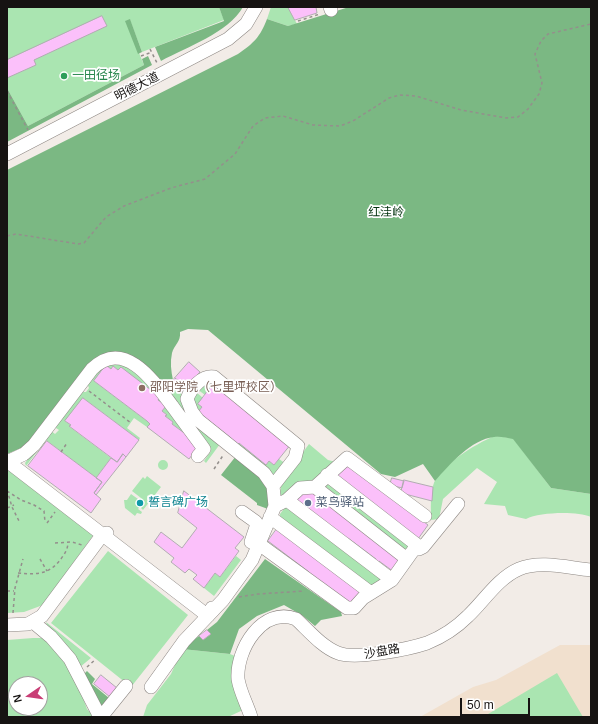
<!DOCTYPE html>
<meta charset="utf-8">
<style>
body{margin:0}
#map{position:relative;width:598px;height:724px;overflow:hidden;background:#f2ece7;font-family:Helvetica,sans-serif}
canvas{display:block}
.frame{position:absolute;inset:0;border:8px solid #161312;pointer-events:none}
.north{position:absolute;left:8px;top:676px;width:40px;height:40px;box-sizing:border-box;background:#fff;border:1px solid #a2a1a0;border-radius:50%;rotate:257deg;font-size:11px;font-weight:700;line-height:16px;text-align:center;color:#161312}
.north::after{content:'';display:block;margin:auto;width:14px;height:18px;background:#c93e76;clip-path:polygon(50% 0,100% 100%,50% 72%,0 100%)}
.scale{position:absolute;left:460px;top:698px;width:70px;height:18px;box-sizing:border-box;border:2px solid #161312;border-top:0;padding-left:5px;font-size:12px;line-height:14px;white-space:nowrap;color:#161312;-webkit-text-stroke:3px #fff;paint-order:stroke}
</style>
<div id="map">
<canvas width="598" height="724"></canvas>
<div class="frame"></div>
<div class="north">N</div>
<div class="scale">50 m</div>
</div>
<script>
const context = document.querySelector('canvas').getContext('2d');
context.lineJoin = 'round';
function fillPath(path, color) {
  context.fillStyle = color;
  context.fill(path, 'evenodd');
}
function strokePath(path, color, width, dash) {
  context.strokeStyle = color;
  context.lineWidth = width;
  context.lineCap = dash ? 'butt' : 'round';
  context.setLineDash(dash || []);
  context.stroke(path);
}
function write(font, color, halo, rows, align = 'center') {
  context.font = font + ' Helvetica,"Noto Sans SC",sans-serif';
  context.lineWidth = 3.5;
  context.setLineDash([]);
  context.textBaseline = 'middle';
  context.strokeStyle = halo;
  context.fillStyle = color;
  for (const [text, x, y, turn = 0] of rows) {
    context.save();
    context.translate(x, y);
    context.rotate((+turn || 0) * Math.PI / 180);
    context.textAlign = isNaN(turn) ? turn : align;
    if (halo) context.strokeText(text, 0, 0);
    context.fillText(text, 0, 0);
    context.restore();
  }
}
const education = new Path2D(`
 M560,645H591V717H420L473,687L496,680Z`);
const green = new Path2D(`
 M7,7H219L224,20L142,52L130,20L126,21L144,65L28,126L7,88Z
 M271,7H288L297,24L288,26L267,19Z
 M106,363C125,361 138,371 150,384L195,441L172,424L173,422L165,416L166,414L162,411L166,406L158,400L160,397L121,368L118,370L113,366L111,369L106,366L94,381L147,421L150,424L147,427L134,418L127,428L140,438L139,440L83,398L65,421L71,425L70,427L111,458L96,478L46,440L26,466L25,463L50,430L55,434L59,430L53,426L80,392H86L89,388L87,383L97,369Z
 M204,382L214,383L205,395L197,389Z
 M170,384L181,393L189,414L220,444L206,463L204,461L211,451L167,388Z
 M195,391L203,398L198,404L202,407L199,412L231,438L230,440C218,431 182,409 195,391Z
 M494,436L513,438L551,488L591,494V517C577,511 540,512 526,519L508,515L505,506L484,504L497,482L477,468L443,499L439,519L431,520C431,509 430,496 433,486C438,466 476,444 494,436Z
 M239,443L266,465L269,461L274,465L279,459L286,464L276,476L237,446Z
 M309,444L328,460L336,462L316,482L282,496L280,494L282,481Z
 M158 465a5 5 0 1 1 10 0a5 5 0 1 1-10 0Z
 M7,466L94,534L43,605L24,612L7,613Z
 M147,476L161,487L143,510L141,508L144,504L139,501L141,498L132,491L143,477L145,479Z
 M330,483L409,543L406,554L324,485Z
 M131,494L138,499L137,501L141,505L138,509L142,512L141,514L137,513L135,516L125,508L124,500H127Z
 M286,506L377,573L381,580L371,586L280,518V514Z
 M108,551L188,615L131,687L51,623Z
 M236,556L241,560L214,596L204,588L215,573L220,577Z
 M46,622L91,658L80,667L47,625Z
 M33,638H42L58,651L77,681L87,709L94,717H7V640ZM16,684H40V708H16Z
 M182,649L230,654L235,656L232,666L243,710L228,717H143L147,705L171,674Z
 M557,673L583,717H483Z`);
const forest = new Path2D(`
 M219,7H243C228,33 187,47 161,61L155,47L224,21Z
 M349,7H591V494L551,488L513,439C507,438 500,436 494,437C472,439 449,465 435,481L423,464L395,477L381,474L208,330L188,329L180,332C181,342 174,345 172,353C170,362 171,371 173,380L167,388L147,366L136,359L106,356L26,446L7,454V170L238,54C254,43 260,37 267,19L288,26Z
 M130,19L142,52L138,54L125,21Z
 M148,56L152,65L7,142V88L28,126L144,65L142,59Z
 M236,456C254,470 274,483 268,509L257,505V503L221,475Z
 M265,559L341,612L342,616L321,620L315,626L303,616L284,605L257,616L239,629L230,654L182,649L199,636L203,640L210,634L207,630L217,622Z
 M87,671L95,679L92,684L109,698L100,707L83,675Z`);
const building = new Path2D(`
 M288,7H316L317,13L295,20Z
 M102,16L107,26L34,60L36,65L7,78V60Z
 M189,362L200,372L186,388L175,378Z
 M106,365L111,369L113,366L118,370L121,367L160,397L158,400L166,406L162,411L167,415L165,416L173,422L172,424L195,441L198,447L189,459L147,427L150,424L147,421L94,381Z
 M175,378L186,388L181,393L170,384Z
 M214,383L291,444L274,465L269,461L266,465L239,443L237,446L230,440L231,438L198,412L202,407L198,404Z
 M83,398L139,440L126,457L123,454L117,462L69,426L71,425L65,421Z
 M47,441L102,482L94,493L101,499L91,513L28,466Z
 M123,454L126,457L96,495L94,493L102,482L96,478L111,458L117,462Z
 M343,461L428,525L418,539L333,475Z
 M392,478L404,481L402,488L390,485Z
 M404,480L433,487L432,501L401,493Z
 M184,491L244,537L235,548L239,551L220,577L215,573L204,588L193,579L197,575L189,569L185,573L171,562L174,558L154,542L161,532L182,548L197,528L178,513Z
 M303,492L318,494L400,559L394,572L379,561L378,563L375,560L376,559L348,538L347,539L297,500Z
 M279,526L364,590L353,605L308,573L309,572L268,541Z
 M207,630L211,634L203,640L199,636Z
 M101,675L117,688L110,697L94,684Z`);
const path = new Path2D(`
 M298,21L320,14
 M150,49L157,63
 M141,56L152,52
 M7,91L28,130
 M7,236L16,234L78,244L84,243L106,217L124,206L171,188L205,179L235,154L253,126L265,118L283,116L313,125L340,126L353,121L389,98L400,95L416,96L461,110L506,118L518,117L528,109L539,94L542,83L535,54L541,41L548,34L591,24
 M89,391L131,423
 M61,452L67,443
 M214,469L224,454
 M7,490L12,507L20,523
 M7,491L21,500L34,505L44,511L45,522
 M7,508L14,505
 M47,523L55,512
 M55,543L72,542L82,545
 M40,559L47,571
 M18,573C39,575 51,574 63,556C66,552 68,547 68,542
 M7,591H14
 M239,597L258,594L304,591
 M13,613L15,588L23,559
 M87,667L96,659`);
const minor = new Path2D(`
 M330,7L331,10
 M7,154L228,39L246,24L256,7
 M7,461L208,616L212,608
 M7,462L24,454L34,445L92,369C125,337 155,383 173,407C183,421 194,435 204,449L198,456
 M315,487L407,559
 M287,500L392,580
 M275,506L287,500L300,488L315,487L347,458L425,516
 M242,512L256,522V527L251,542
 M270,517L371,593
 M259,544L347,608H354L363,598L392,580L417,545L327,475
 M415,548L419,549L423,547L458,504
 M33,622L51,637L70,659L100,717
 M7,625L28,624L42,616L103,534L107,533
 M151,687L184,641L223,600L252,560L275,506L273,486L264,473L198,420L192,412L187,399C191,388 202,375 214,377L298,446L295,458L273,486
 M101,717L126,686
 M251,717C247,704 240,692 238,679C236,650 262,606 296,619C308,630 322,647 338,653C355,660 409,649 427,643C442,637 457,627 468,616C484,601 498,578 519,569C540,560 569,568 591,570`);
const markers = [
 [64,76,4,"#2e9e5b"],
 [142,388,4,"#8d6e63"],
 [140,503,4,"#0f9aa8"],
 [308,503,4,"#5c6f8a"]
];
const leisureNames = [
 ["一田径场",72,76]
];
const streetNames = [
 ["明德大道",137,87,-27],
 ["沙盘路",382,652,-10]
];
const parkNames = [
 ["红洼岭",386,213]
];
const educationNames = [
 ["邵阳学院（七里坪校区）",150,388]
];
const cultureNames = [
 ["誓言碑广场",148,503]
];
const serviceNames = [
 ["菜鸟驿站",316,503]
];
fillPath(education, '#f1e0ce');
fillPath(green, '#aae5b1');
fillPath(forest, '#7bb883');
fillPath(building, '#fbc0fa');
strokePath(building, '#b1acb1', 1);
strokePath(minor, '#8c8682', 14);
strokePath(path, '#948f8c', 1.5, [3, 3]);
strokePath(minor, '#fff', 13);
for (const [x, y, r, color] of markers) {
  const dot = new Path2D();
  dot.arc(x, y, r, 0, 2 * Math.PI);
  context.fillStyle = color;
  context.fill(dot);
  strokePath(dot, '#fff', 1.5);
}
write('12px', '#27864d', '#fff', leisureNames, 'left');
write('12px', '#161312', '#fff', streetNames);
write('12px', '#043310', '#fff', parkNames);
write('12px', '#785e54', '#fff', educationNames, 'left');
write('12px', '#0d838f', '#fff', cultureNames, 'left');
write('12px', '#4e5e75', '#fff', serviceNames, 'left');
</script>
